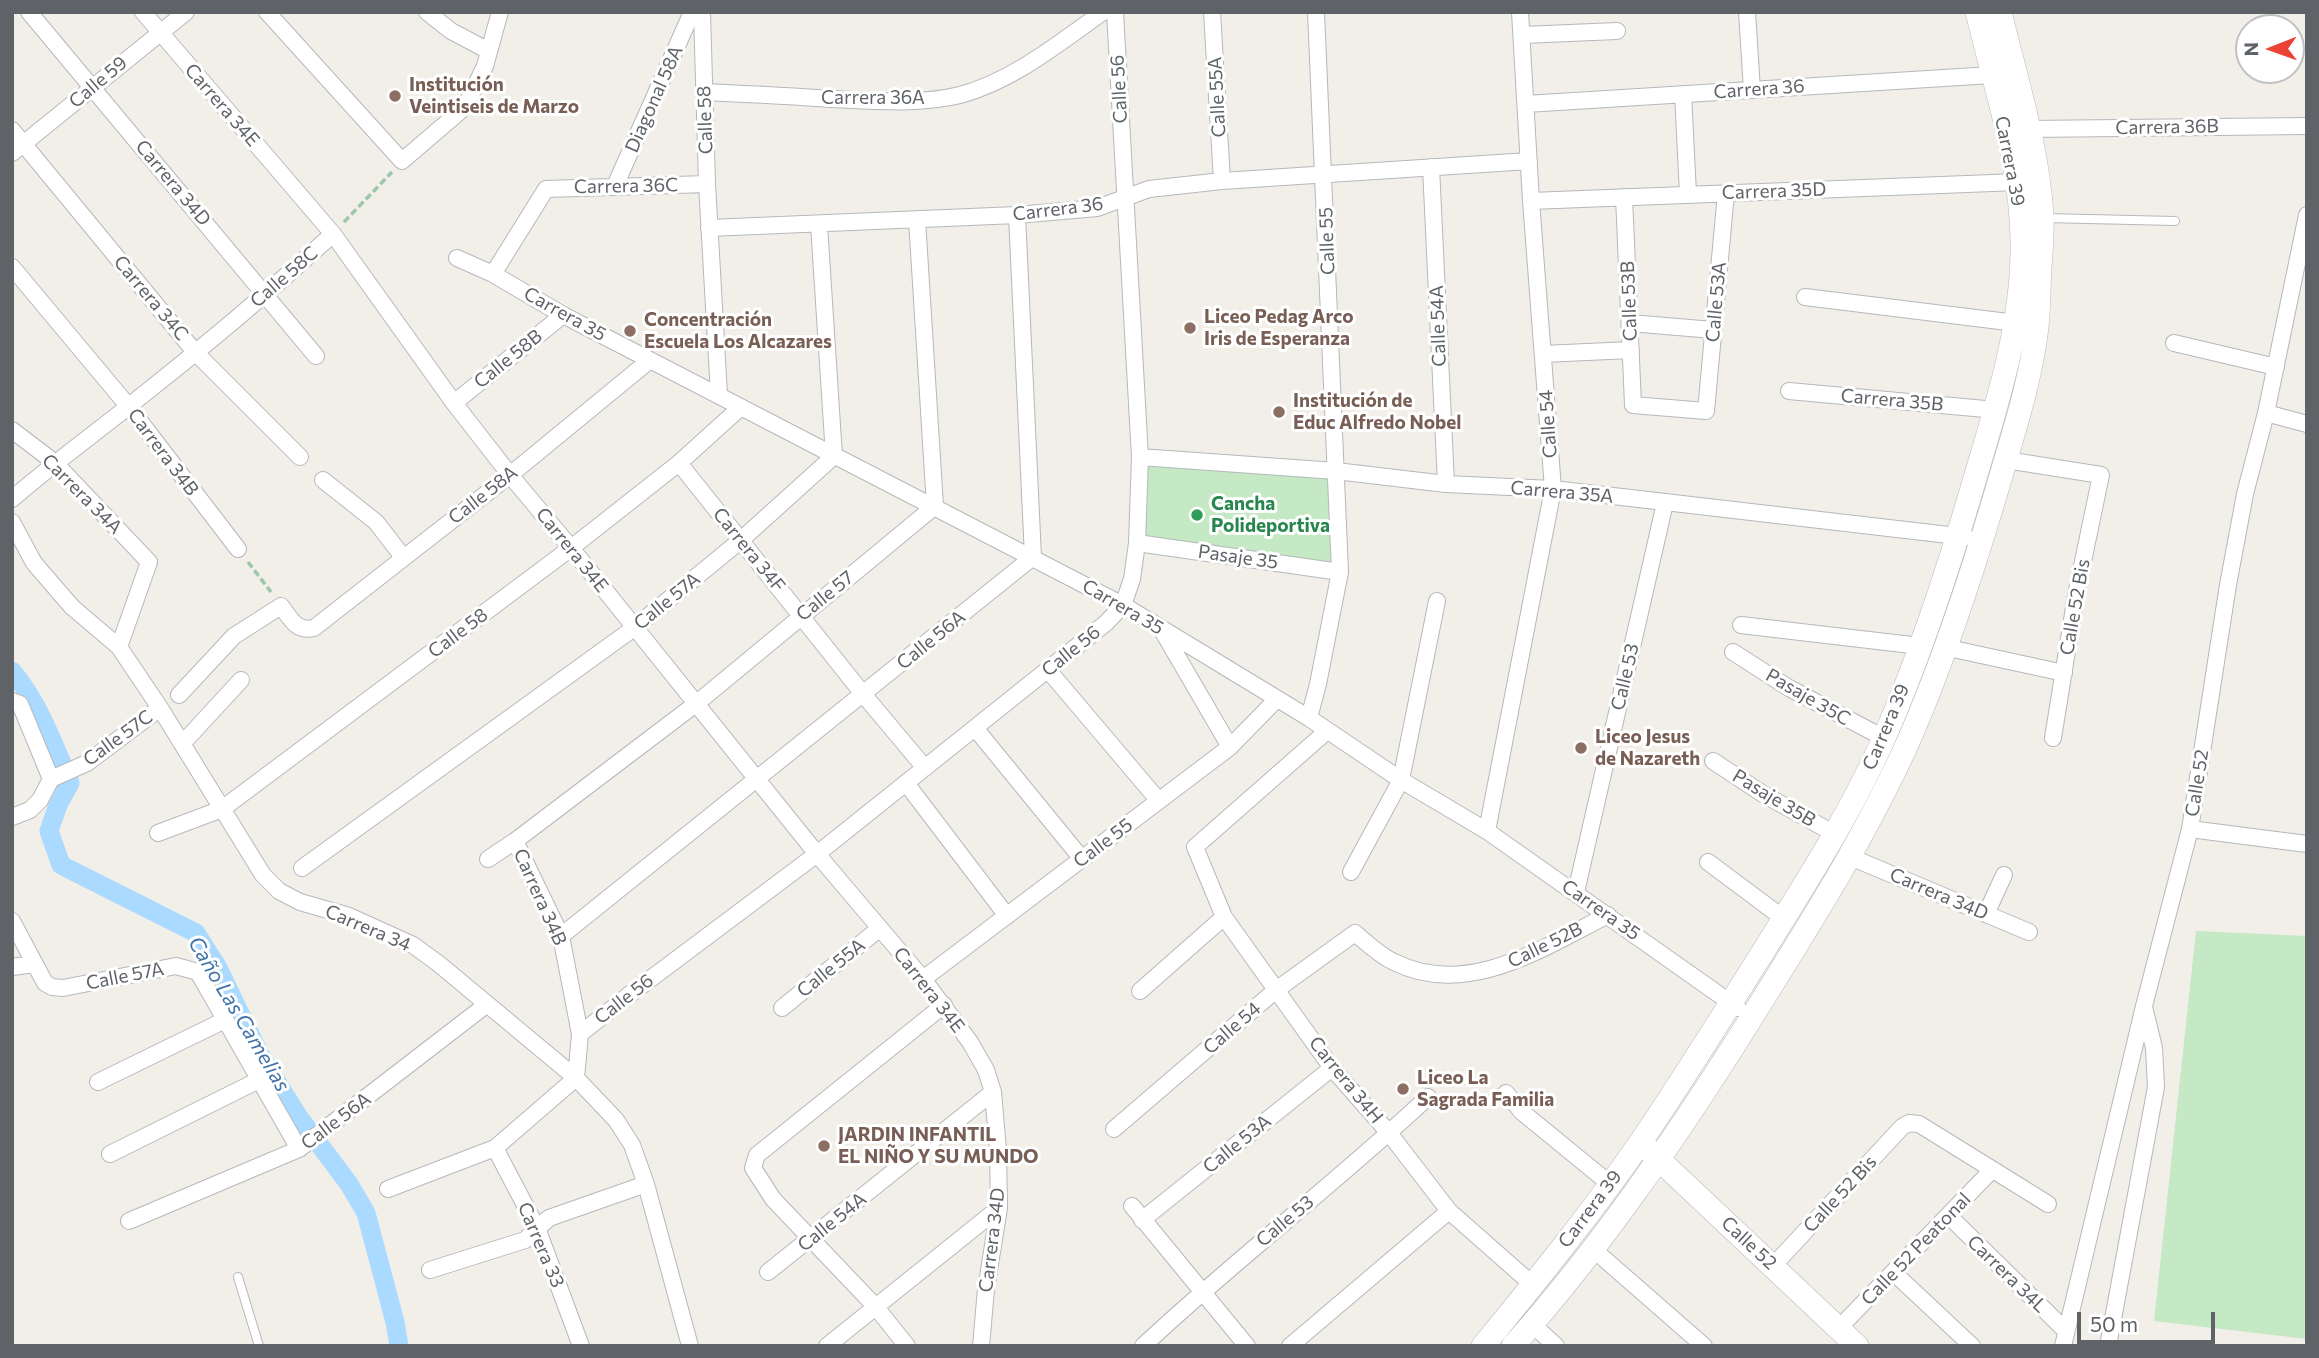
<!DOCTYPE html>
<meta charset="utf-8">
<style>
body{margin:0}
#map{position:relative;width:2319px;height:1358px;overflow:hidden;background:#f1efe8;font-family:Commissioner,sans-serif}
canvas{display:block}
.frame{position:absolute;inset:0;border:14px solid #5f6368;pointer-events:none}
.north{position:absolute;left:2235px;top:14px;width:70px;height:70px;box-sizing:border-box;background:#fff;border:2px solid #bfc1c3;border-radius:50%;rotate:269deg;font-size:19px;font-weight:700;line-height:28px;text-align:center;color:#5f6368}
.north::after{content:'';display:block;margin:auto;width:24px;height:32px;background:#ea4335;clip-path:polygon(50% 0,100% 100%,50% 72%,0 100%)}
.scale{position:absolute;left:2077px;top:1312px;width:138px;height:32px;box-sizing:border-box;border:4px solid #5f6368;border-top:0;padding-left:9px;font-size:21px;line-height:24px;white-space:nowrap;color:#5f6368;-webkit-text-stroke:5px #fff;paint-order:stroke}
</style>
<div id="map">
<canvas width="2319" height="1358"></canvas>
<div class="frame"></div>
<div class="north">N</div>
<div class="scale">50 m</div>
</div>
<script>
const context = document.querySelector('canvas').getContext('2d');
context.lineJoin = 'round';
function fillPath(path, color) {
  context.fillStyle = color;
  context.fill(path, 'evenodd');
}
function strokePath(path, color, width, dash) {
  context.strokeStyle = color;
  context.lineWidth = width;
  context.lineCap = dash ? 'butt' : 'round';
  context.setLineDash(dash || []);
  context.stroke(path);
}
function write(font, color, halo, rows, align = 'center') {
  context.font = font + ' Commissioner,sans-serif';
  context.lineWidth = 6;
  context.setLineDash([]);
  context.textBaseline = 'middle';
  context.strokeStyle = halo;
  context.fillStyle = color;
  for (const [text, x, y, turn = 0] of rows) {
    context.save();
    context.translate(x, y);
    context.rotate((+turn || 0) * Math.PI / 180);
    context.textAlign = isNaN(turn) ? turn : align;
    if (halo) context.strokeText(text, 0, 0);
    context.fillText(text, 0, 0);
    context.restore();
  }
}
const green = new Path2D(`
 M1140,457L1336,471L1340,572L1137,543Z
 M2196,931L2307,936V1339L2154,1321Z`);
const canal = new Path2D(`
 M12,671C39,703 54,745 70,783L58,805L49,831L61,865L196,933L217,966L259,1053L298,1116L349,1184L366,1213L395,1322L399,1346`);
const path = new Path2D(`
 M344,222L392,172
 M248,562L271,592`);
const service = new Path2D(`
 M2045,218L2175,221
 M238,1277L259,1346`);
const minor = new Path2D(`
 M29,12L316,356
 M143,12L333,234L454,403L510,475L571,548L817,854L923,979L970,1042L986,1070L993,1092L998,1150L999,1208L986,1289L981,1346
 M267,12L402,161L465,107L485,66L500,12
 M427,12L451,31L489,51
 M702,12L707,184L719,395
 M1212,12L1222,181
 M1747,12L1752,90
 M1522,35L1617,31
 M704,92C747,94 790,96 832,99C874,101 919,105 960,95C1013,81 1059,43 1103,12
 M1683,94L1688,194
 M1526,104L1992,75
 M2028,129L2307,126
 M12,130L195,352L300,457
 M12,153L186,12
 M1431,167L1446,484
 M615,186L692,12
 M1624,197L1633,405L1706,411L1726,193
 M1531,201L2018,182
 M709,228L1017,215L1097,208L1149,189L1222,181L1529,161
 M457,258L493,274L563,315L1123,605L1309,718L1401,780L1487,831L1738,1008
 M12,267L129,407L238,549
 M493,274L546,189L707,184
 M1805,297L2016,323
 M1630,323L1713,330
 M2174,343L2276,367
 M1543,354L1631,350
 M1789,391L1996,410
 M454,403L563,315
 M2266,413L2307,424
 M12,430L54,462L149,562L119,647
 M1140,457L1336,471L1446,484L1553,489L1966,537
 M2006,460L2101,475L2076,595L2053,738
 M679,463L863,694L925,768
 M323,480L376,522L403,557
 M12,499C50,466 90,437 129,406C199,351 267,294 333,234
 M12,522L34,563L72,607L119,647L160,708L263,875L279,891L300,902L349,916L413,945L439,964L576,1078L616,1120L632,1145L646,1184L690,1346
 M1137,543L1340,572
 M1741,625L1920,646
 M1163,632L1230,747
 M1944,647L2064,673
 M1733,652L1789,688L1884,738
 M1048,670L1159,801
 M179,695L234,636L281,606C291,619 296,632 314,628L510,475L650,360
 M12,701L20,704L51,779
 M1309,718L1318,684L1340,572L1316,12
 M975,728L1082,859
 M1327,731L1195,847L1224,917L1332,1068L1389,1133L1449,1211L1533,1285
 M182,744L241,680
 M1713,761L1763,794L1835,834
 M906,783L1007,916
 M12,817L30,810L40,800L51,779L87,763L160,708
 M2190,829L2307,844
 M1487,831L1553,489L1531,201L1520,12
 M158,833L222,809L571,548L679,463L741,407
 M1848,856L2029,932
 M488,859L515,841L697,703L935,506L917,220
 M1708,862L1783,918
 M302,868L634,628L741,540L834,456L819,225
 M1351,872L1401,780L1437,601
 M1576,892L1665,503
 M1986,914L2004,875
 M12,921L45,983L52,987L63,988L176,966L198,972L299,1149
 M561,936L1033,557L1017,215
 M12,967L35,964
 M923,979L1230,747L1277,699
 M1140,991L1224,917
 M782,1008L880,928
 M580,1034L629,995L817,854L1106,623L1123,605L1132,579L1137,543L1140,457L1115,12
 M98,1082L225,1020
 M1506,1093L1522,1112L1610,1184
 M1114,1129L1276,990L1355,933C1367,943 1379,955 1394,962C1468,999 1544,947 1608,915
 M495,1148L537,1228L581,1346
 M110,1154L259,1080
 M388,1189L495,1148L576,1078L580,1034L561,936L515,841
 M1132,1206L1247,1346
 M1949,1216L2066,1331
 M1142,1220L1332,1068
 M129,1221L299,1149L486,1005
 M1593,1249L1704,1346
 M1773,1266L1902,1127L1909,1123L1919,1124L2048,1204
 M430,1270L525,1240L549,1218L646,1184
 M768,1272L993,1092
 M1893,1272L1972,1346
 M1532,1324L1556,1346
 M1839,1328L1992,1170
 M827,1346L999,1208
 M907,1346L875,1306L773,1199L753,1168L757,1155L944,1005
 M1143,1346C1235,1260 1336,1183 1428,1097
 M1290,1346L1449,1211
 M2063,1346L2144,1006L2190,829L2228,585L2245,494L2266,413L2307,215
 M2108,1346L2156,1087L2154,1048L2144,1007`);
const secondary = new Path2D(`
 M1650,1151L1857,1346
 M1483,1346C1538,1279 1593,1211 1642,1140C1684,1078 1723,1015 1763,952C1806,882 1851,813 1884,738C1920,657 1948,570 1973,485C1995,410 2021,332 2022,253C2024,172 1996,91 1977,12
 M1513,1346C1600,1248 1675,1139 1745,1028C1801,938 1859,848 1904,751C1942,667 1972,574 1998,486C2013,434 2031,380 2037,327C2039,307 2039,287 2040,268C2041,251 2043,233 2042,216C2038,147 2016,79 2000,12`);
const markers = [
 [395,96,7,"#8d6e63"],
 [1190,328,7,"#8d6e63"],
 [630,331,7,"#8d6e63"],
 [1279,412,7,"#8d6e63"],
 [1197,515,7,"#2e9e5b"],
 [1581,748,7,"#8d6e63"],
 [1403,1089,7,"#8d6e63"],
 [824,1146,7,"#8d6e63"]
];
const streetNames = [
 ["Calle 59",98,82,-40],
 ["Calle 56",1119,89,-93],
 ["Carrera 36",1759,89,-4],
 ["Calle 55A",1217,97,-93],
 ["Carrera 36A",873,98],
 ["Diagonal 58A",654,99,-66],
 ["Carrera 34E",222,105,49],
 ["Calle 58",705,120,-92],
 ["Carrera 36B",2167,127,-1],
 ["Carrera 39",2010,161,79],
 ["Carrera 34D",173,183,50],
 ["Carrera 36C",626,186,-1],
 ["Carrera 35D",1774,191,-2],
 ["Carrera 36",1058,209,-7],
 ["Calle 55",1327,241,-92],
 ["Calle 58C",284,277,-41],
 ["Carrera 34C",151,298,50],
 ["Calle 53B",1629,301,-92],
 ["Calle 53A",1716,302,-85],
 ["Carrera 35",565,314,29],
 ["Calle 54A",1438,326,-92],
 ["Calle 58B",508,359,-39],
 ["Carrera 35B",1892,400,5],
 ["Calle 54",1548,424,-94],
 ["Carrera 34B",163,452,53],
 ["Carrera 35A",1562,492,5],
 ["Carrera 34A",82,494,45],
 ["Calle 58A",483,495,-38],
 ["Carrera 34E",572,550,51],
 ["Carrera 34F",749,550,51],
 ["Pasaje 35",1238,557,8],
 ["Calle 57",825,596,-39],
 ["Calle 57A",667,601,-39],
 ["Carrera 35",1123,607,30],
 ["Calle 52 Bis",2075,607,-80],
 ["Calle 58",458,633,-37],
 ["Calle 56A",931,640,-39],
 ["Calle 56",1071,651,-39],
 ["Calle 53",1625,677,-77],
 ["Pasaje 35C",1808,697,30],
 ["Carrera 39",1886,727,-67],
 ["Calle 57C",118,738,-36],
 ["Calle 52",2197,783,-81],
 ["Pasaje 35B",1774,798,31],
 ["Calle 55",1103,843,-37],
 ["Carrera 34D",1939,894,23],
 ["Carrera 34B",540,897,66],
 ["Carrera 35",1601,910,35],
 ["Carrera 34",368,928,23],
 ["Calle 52B",1545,945,-26],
 ["Calle 55A",831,968,-39],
 ["Calle 57A",125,976,-11],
 ["Carrera 34E",929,990,52],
 ["Calle 56",624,999,-38],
 ["Calle 54",1232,1028,-41],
 ["Carrera 34H",1346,1080,51],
 ["Calle 56A",336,1121,-37],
 ["Calle 53A",1237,1144,-39],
 ["Calle 52 Bis",1840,1194,-47],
 ["Carrera 39",1590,1209,-53],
 ["Calle 53",1285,1221,-40],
 ["Calle 54A",832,1222,-39],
 ["Carrera 34D",992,1240,-83],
 ["Calle 52",1749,1243,43],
 ["Carrera 33",541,1245,67],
 ["Calle 52 Peatonal",1916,1249,-46],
 ["Carrera 34L",2007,1274,44]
];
const educationNames = [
 ["Institución",409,85],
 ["Veintiseis de Marzo",409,107],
 ["Liceo Pedag Arco",1204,317],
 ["Iris de Esperanza",1204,339],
 ["Concentración",644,320],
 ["Escuela Los Alcazares",644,342],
 ["Institución de",1293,401],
 ["Educ Alfredo Nobel",1293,423],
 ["Liceo Jesus",1595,737],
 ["de Nazareth",1595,759],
 ["Liceo La",1417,1078],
 ["Sagrada Familia",1417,1100],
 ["JARDIN INFANTIL",838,1135],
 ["EL NIÑO Y SU MUNDO",838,1157]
];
const leisureNames = [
 ["Cancha",1211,504],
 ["Polideportiva",1211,526]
];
const waterNames = [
 ["Caño Las Camelias",239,1014,59]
];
fillPath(green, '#c5e8c5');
strokePath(canal, '#aadaff', 19);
strokePath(service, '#b5b8bc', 10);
strokePath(minor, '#b5b8bc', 18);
strokePath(secondary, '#b6babf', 24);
strokePath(path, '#9cc7a9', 3.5, [7, 3.5]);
strokePath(service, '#fff', 8);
strokePath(minor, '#fff', 16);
strokePath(secondary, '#fff', 23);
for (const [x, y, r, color] of markers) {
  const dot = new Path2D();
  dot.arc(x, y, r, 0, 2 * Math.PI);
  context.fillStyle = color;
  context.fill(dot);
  strokePath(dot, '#fff', 2.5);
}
write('19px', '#5f6368', '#fff', streetNames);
write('bold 19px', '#785e54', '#fff', educationNames, 'left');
write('bold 19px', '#27864d', '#fff', leisureNames, 'left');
write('italic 21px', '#4174aa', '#fff', waterNames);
</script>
